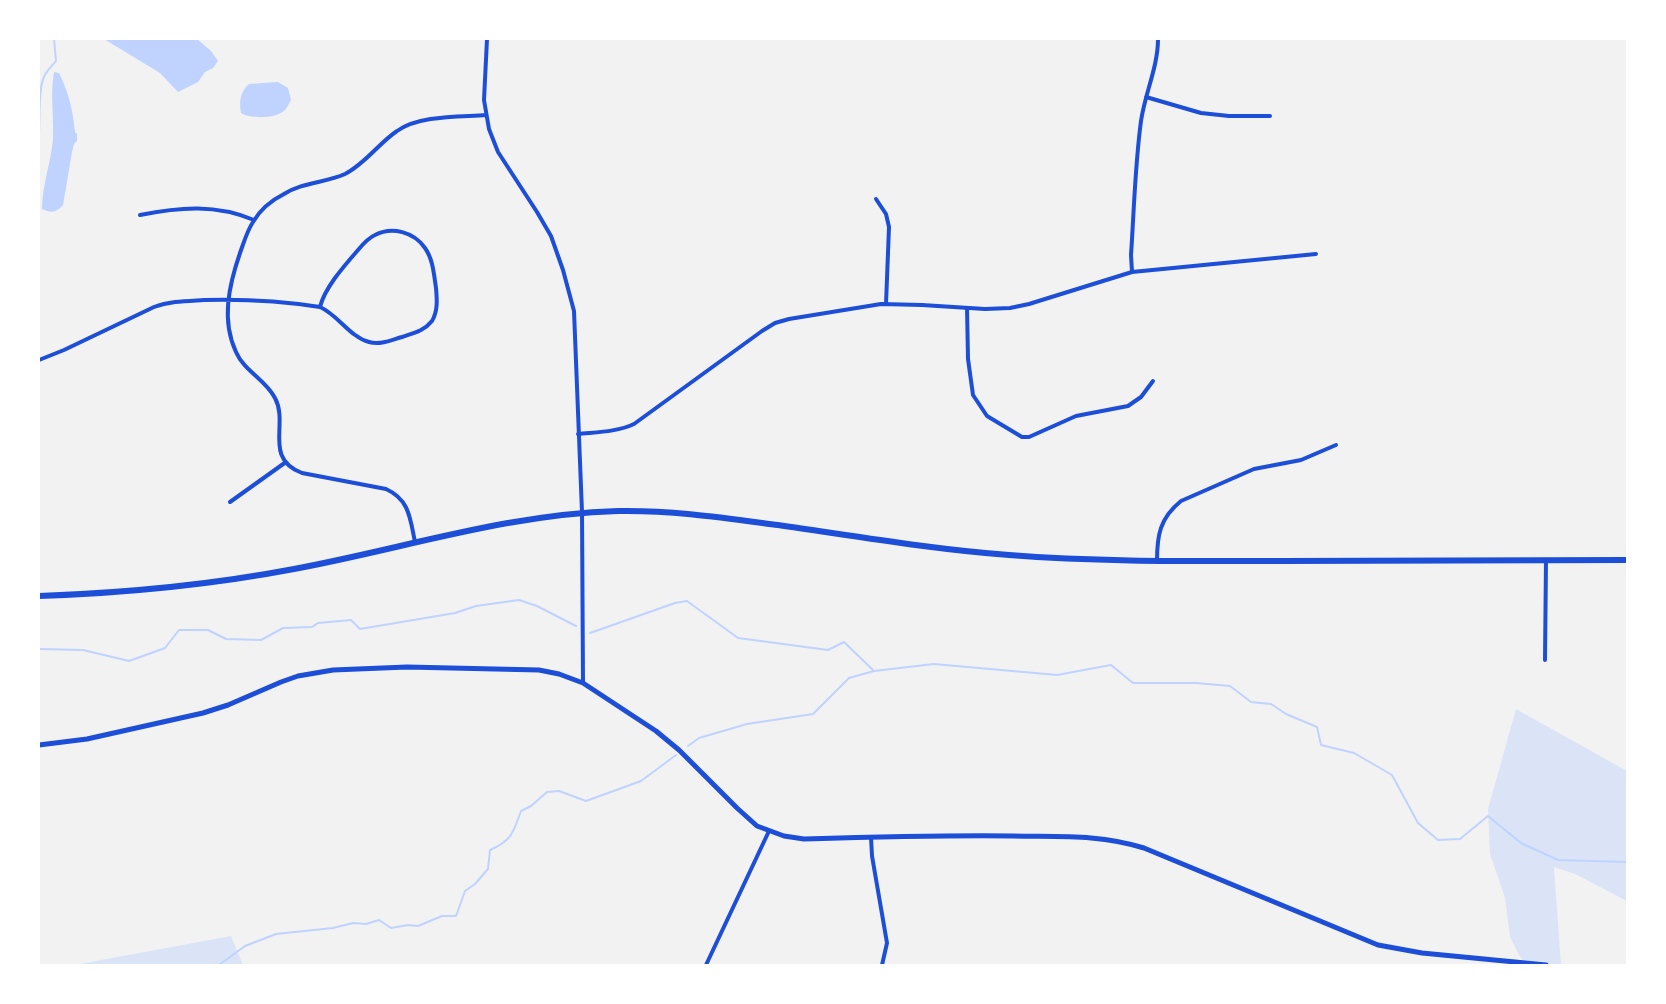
<!DOCTYPE html>
<style>
body{margin:0}
#map{position:relative;width:1666px;height:1004px;overflow:hidden;background:#f2f2f2;font-family:Lora,serif}
canvas{display:block}
.frame{position:absolute;inset:0;border:40px solid #fff;pointer-events:none}
</style>
<div id="map">
<canvas width="1666" height="1004"></canvas>
<div class="frame"></div>
</div>
<script>
const context = document.querySelector('canvas').getContext('2d');
context.lineJoin = 'round';
function fillPath(path, color) {
  context.fillStyle = color;
  context.fill(path, 'evenodd');
}
function strokePath(path, color, width, dash) {
  context.strokeStyle = color;
  context.lineWidth = width;
  context.lineCap = dash ? 'butt' : 'round';
  context.setLineDash(dash || []);
  context.stroke(path);
}
const green = new Path2D(`
 M1516,709L1627,771V901L1575,874L1554,867L1561,965H1527L1519,955L1510,937L1505,898L1490,854L1488,809Z
 M231,936L243,965H74Z`);
const water = new Path2D(`
 M104,39H197L211,51L218,61L213,68L205,72L198,82L178,92L160,73Z
 M54,72L59,73C69,93 73,111 75,132L77,134V141L74,144L72,152L63,205C56,213 51,213 42,209C42,185 51,163 53,139C54,116 50,95 54,72Z
 M278,82L288,88L291,100C289,103 287,108 285,110C276,119 250,119 241,113C239,101 240,92 249,84Z`);
const stream = new Path2D(`
 M39,132C40,116 38,89 44,77C46,71 52,66 56,61L54,39
 M590,633L675,603L687,601L738,638L828,650L844,642L874,671L934,664L1057,675L1111,665L1133,683H1196L1230,686L1251,702L1271,704L1286,714L1317,727L1321,745L1354,753L1392,775L1418,823L1438,840L1460,839L1488,816L1521,843L1558,860L1627,862
 M39,649L83,650L129,661L165,648L179,630H208L226,639L261,640L283,628L312,627L318,623L351,620L360,629L455,613L476,606L519,600L537,606L576,626
 M688,746L699,738L747,724L813,714L849,678L874,671
 M219,965L245,946L276,934L333,928L353,923L366,924L379,920L391,928L408,925L418,926L442,916H456L465,891L475,884L488,869L490,850C512,840 513,833 521,811L531,806L547,792L559,791L586,801L641,781L676,755`);
const minor = new Path2D(`
 M487,39L484,100L489,129L498,152L537,212L551,236L563,270L574,311L582,512L583,683
 M1146,97L1201,113L1229,116H1270
 M876,199L886,214L889,227L886,304
 M140,215C180,207 216,204 254,220
 M1132,272L1131,255C1134,211 1135,165 1141,121C1145,93 1158,67 1158,39
 M967,308L968,359L973,395L987,416L1022,437H1029L1076,416L1128,406L1141,397L1153,381
 M39,360L64,350L154,307C170,301 187,301 204,300C242,299 282,301 320,307C338,315 350,337 369,342C381,345 391,340 402,337C414,333 424,331 432,321C438,311 437,299 436,288C434,275 433,259 425,248C414,232 392,226 375,235C368,238 363,244 358,250C345,265 325,287 320,307
 M578,434C597,432 617,432 634,424L762,331L775,323L789,319L881,304L922,305L985,309L1010,308L1029,304L1132,272L1316,254
 M230,502L286,462
 M415,542C410,519 410,500 386,489L302,473C263,458 289,424 275,398C266,380 244,371 236,352C221,320 229,285 240,253C244,242 247,231 253,222C260,210 272,200 284,194C303,182 325,183 345,174C365,164 379,143 397,131C419,115 460,117 486,115
 M1157,561C1157,535 1160,518 1181,501L1254,469L1301,460L1336,445
 M1545,660L1546,560
 M871,837L872,856L887,943L882,965
 M706,965L769,831`);
const tertiary = new Path2D(`
 M39,745L87,739L203,713L228,705L281,682L298,676L333,670L407,667L539,670L559,674L583,683L656,731L679,750L737,808L757,826L784,836L804,839C873,837 943,835 1013,836C1059,837 1099,834 1144,848L1378,945L1422,953L1546,965`);
const primary = new Path2D(`
 M39,596C124,593 210,585 294,569C402,549 507,514 618,511C672,510 725,518 778,525C855,536 931,549 1009,555C1100,562 1191,561 1282,561C1397,561 1512,560 1627,560`);
fillPath(green, '#dbe4f7');
fillPath(water, '#bfd3fe');
strokePath(stream, '#bfd3fe', 2);
strokePath(minor, '#1d4ed8', 4);
strokePath(tertiary, '#1d4ed8', 5);
strokePath(primary, '#1d4ed8', 6);
</script>
